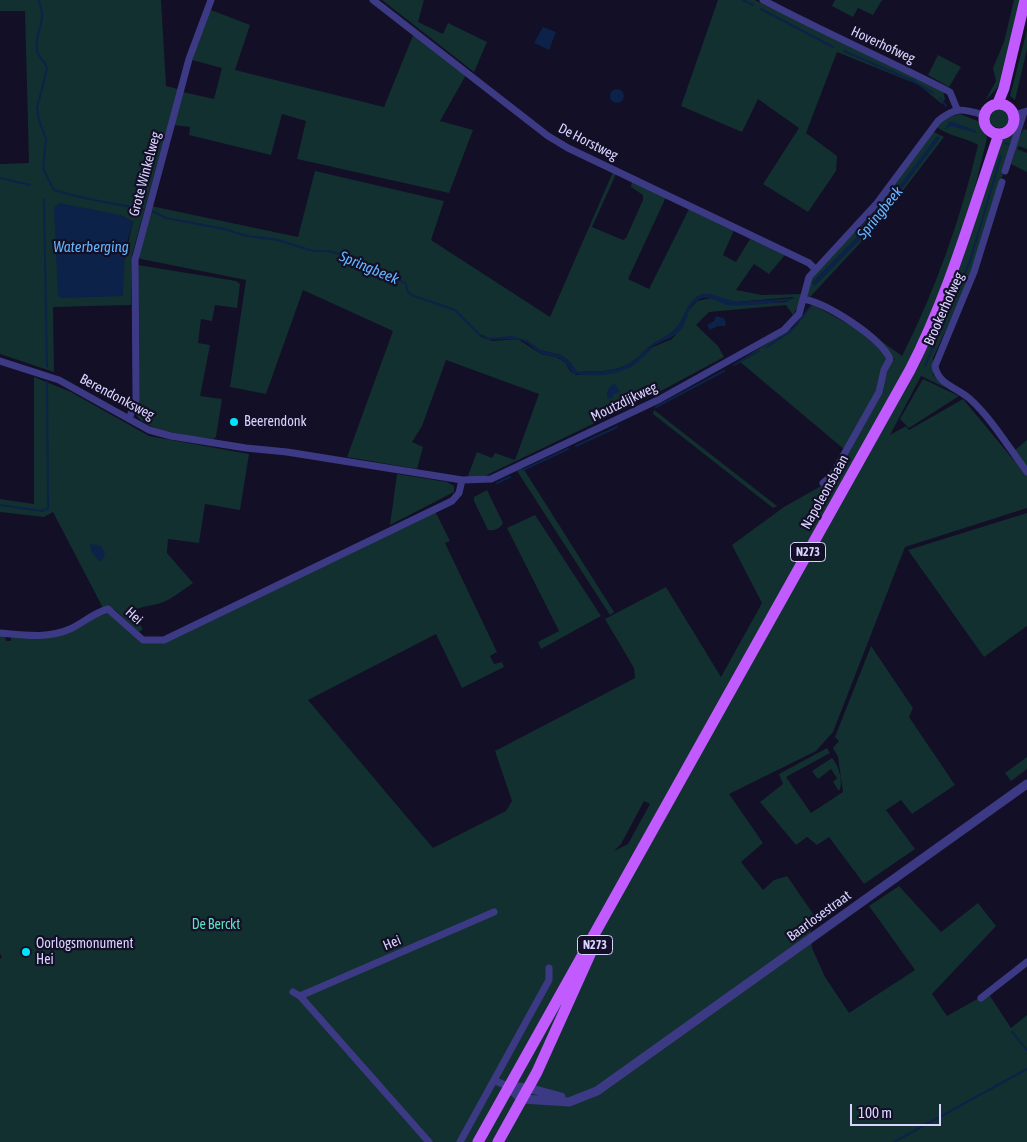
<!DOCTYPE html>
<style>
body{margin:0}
#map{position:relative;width:1027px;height:1142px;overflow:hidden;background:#130f26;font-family:"Asap Condensed",sans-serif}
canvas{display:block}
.scale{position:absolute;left:850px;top:1104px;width:91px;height:22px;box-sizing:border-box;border:2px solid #d9d4ff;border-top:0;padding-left:6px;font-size:15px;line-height:18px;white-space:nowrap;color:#d9d4ff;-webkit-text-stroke:4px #130f26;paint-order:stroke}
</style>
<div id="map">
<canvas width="1027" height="1142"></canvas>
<div class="scale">100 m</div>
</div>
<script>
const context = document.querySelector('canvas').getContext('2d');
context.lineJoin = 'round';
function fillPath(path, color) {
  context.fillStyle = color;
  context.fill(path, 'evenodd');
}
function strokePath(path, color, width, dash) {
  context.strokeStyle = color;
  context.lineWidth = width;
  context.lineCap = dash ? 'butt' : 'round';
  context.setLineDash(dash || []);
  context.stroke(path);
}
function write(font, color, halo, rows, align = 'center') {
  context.font = font + ' "Asap Condensed",sans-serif';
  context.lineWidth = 4.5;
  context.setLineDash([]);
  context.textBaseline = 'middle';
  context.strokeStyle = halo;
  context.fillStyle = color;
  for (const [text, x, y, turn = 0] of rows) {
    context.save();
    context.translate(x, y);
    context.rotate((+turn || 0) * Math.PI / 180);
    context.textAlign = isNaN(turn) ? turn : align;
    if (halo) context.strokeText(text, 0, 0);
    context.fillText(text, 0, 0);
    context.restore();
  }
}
const green = new Path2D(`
 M0,0H161L166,86L178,89L132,255L131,305L53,307L54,372L0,354V164L29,163L25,11H0ZM120,215L133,222L124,261Z
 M382,0H424L418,22L443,34L448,23L487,42L474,72Z
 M718,0H755L943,91L945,99L942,104L919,85L837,52L806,133L837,156L836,171L808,212L763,184L799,128L758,99L742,132L681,106Z
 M835,0H882L873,15L858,8L853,17L832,6Z
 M1014,0H1023L999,86L985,101L996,81L993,68L1004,42Z
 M211,10L250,25L235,70L384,107L414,33L466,75L440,121L473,130L449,193L297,159L306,121L282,114L271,155L189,135L190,127L174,125L183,92L214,99L222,68L192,60Z
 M1027,30V49L1015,100L1010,96Z
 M938,55L961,67L949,87L928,75Z
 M989 118a10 10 0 1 1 20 0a10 10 0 1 1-20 0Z
 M960,114L980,122L987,138L972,200L912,372L1000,140L1012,132L1020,122L968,281L933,358V375L946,388L921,376L890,435L906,426L909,430L963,399L1027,476V508L905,547L833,732L816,751L729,794L763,843L741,862L763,890L774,880L787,876L816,918L810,923L812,948L825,977L849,1013L915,970L869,906L899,886L941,932L978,903L996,926L932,994L947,1016L988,993L1011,1028L1027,1015V1142H0V959L2,957L0,954V635H5L6,641H11V636L39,638L107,611L141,640L158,639L435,511L450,541L445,543L497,652L490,656L494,664L502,662L504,667L462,688L436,634L308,700L433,848L506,811L512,801L495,751L635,678L634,668L605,619L666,587L721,677L762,603L732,545L784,507L830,481L881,393L890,363L895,359L866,330L902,356C936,289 961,218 978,145C965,137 951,137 938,128V125L946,118ZM644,801L650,804L628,844L614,851L621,844Z
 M1024,129L1027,130V149L1019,146L1017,149L1027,153V172L1011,164L1018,139Z
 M934,132L944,137L876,226L810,297L807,295L811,279L817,270L866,221ZM940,137L873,226L815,285H813V282L870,224Z
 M315,171L444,201L431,240L550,317L613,172L616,174L592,227L623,240L626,238L643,200V195L631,187L632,181L666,197L628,279L649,289L689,209L734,230L723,255L736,262L750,239L785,255L769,274L754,264L736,290L762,295L801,294L799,304L793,315L786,305L709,312L696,325L718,346L724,357L659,392L485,476L467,478L477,452L492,458L495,453L515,460L539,394L446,360L422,426L412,442L423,447L417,469L347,457L393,331L303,290L266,394L230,387L246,280L141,259L139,257L151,206L298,237ZM703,294L736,302L794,297L786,302L733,305L711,298L697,301L688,311L683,326L672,339L653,347L632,366L613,373L576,375L570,371L565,362L556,357L541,354L518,339L492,341L481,337L480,334L489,338L526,340L540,350L561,355L569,361L577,372C595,371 614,373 630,363C638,359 643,351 650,346C661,338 670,336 678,326C688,313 686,301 703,294Z
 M138,265L236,281L240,284L237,308L215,305L212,321L201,319L198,343L210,345L200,396L222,399L216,437L213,439C193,436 147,432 136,415L139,400L137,270Z
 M812,304L864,333L888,358L878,392L845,450L739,361L797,325Z
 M34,377L71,392L149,436L249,454L240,510L205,504L199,543L168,539L167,553L193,583C183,590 172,599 161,603C149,607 142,605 131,612L143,629L139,632L114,609L103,608L53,512L44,517L0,512V499L34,504Z
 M923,379L959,396L909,428L900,419Z
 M654,410L777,506L773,508L653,414Z
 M1027,440V468L1014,451Z
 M523,468L614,612L610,615L517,471Z
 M397,474L447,482L454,486V492L390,525Z
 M487,490L503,523C500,529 494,531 488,530L474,501V497Z
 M1027,513V626L984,657L908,550Z
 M535,515L601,616L541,649L538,642L559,631L507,528Z
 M871,646L913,708L909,717L955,785L912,814L901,800L886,810L915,849L864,884L829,837L817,845L807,837L796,845L760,802L783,784L779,774L827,748L830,753L786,777L811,813L843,792L838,757L833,748L839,741L835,737Z
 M1027,757V769L1011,781L1005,773Z
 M832,758C839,766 844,783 839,791L833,782L837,778L831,769L818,779L812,771Z`);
const water = new Path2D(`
 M543,27L556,32L549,50L534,43Z
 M610 96a7 7 0 1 1 14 0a7 7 0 1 1-14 0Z
 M950,121L975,130L977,133L951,126L944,130Z
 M937,136L940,138L873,226L815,286L813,285L812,283L870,224Z
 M59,203L120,215L133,222L125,250L123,296L61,298L58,296L54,208Z
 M703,294H711L736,302L795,298C789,303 736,307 727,305C717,302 710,294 698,300C687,307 689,316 683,326C676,339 663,339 652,347C648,351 644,357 639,361C621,376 595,377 573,374L565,362L556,357L541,354L527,343L518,339L487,340L478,334L489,338L512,336L526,340L540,350L561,355L569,361L577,372C595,371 614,373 630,363C638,359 643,351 650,346C661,338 670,336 678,326C688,313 686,301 703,294Z
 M716,316L724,318L726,323L725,326H718L710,330L707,325L714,321Z
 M615,384L620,392L614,394L611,399L607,398V392L611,385Z
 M90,544L101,546L105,554L103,560L99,561L91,551Z`);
const stream = new Path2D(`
 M38,0C49,21 34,30 37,51C39,59 46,61 47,69L37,108L39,120L46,139L43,169L54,190C84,199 113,204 143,209
 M743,0L753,5
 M761,9L833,47
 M844,51L913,81L933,93
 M940,98L946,106
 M1005,143L1009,144
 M0,178L30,185
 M44,199L47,367
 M152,211L166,218L224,229L247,236L278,240L313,251H329L347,256L376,267L406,284L407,290L411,295L455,310L480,335
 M767,347L791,331L811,306
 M734,365L759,351
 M925,366L970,261L1001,156
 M656,407L724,371
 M576,446L617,427
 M523,470L568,449
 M497,483L510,477
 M0,505L42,511L48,508L47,382
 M1012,1032L1027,1050
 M894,1142L1027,1069`);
const minor = new Path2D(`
 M373,0L548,136L568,148L809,263L815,269
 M763,0C825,33 888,60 950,92L957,109
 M1014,115L1027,111
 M1005,171L1024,112
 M1002,182L974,272L935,366C938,385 957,387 970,399C992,419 1009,448 1027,472
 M803,299C827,303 880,337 890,359L884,370L879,392L833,474L823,483
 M0,361L59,380L149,430L171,436L246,448L287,452L462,480L491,479L660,399L784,330L799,314L809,277L877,203L938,121C956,106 963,109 984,115
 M129,419L136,400L135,260L189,59L211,0
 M0,633C23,635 48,639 70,629C83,623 95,612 108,609L143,640H164L452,501L459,493L462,480
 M293,992L300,996L429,1142
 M300,996L494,912
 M981,998L1027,962
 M494,1080L507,1086
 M460,1142L549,980V968`);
const tertiary = new Path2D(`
 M507,1086L522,1099L538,1100L569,1102L597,1091L1027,784
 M508,1086L528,1088L561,1097`);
const primary = new Path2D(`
 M998,103L1004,88L1025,0
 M984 119a15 15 0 1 1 30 0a15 15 0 1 1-30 0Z
 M478,1142L910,370C949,294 971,215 999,134
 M498,1142L537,1072L597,939`);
const markers = [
 [234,422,5,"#00e5ff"],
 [26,952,5,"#00e5ff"]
];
const shields = [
 [808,552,35],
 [595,945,35]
];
const shieldNames = [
 ["N273",808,552],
 ["N273",595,945]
];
const streetNames = [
 ["Hoverhofweg",883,45,25],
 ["De Horstweg",588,142,27],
 ["Grote Winkelweg",145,174,-75],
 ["Brookerhofweg",944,309,-66],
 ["Berendonksweg",117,397,28],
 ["Moutzdijkweg",624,402,-26],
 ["Napoleonsbaan",825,492,-61],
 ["Hei",134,616,42],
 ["Baarlosestraat",819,916,-36],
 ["Hei",392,943,-23]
];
const poiNames = [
 ["Beerendonk",244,422],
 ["Oorlogsmonument",36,944],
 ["Hei",36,960]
];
const parkNames = [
 ["De Berckt",216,925]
];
const waterNames = [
 ["Springbeek",880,213,-51],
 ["Waterberging",91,247],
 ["Springbeek",369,268,23]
];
fillPath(green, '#12302f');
fillPath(water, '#0c2248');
strokePath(stream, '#0c2248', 2);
strokePath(minor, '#3d3a85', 7);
strokePath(tertiary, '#3d3a85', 9);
strokePath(primary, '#c25bff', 11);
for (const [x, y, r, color] of markers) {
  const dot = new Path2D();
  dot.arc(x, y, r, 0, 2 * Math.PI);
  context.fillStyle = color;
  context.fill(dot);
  strokePath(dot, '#130f26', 2);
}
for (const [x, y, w] of shields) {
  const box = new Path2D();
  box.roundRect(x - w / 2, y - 9.5, w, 19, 4);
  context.fillStyle = '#130f26';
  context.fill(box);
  strokePath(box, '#d9d4ff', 1);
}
write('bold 12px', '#d9d4ff', null, shieldNames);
write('14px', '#d9d4ff', '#130f26', streetNames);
write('14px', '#d9d4ff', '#130f26', poiNames, 'left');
write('14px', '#5fe0c0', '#130f26', parkNames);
write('italic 15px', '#62b6ff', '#130f26', waterNames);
</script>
